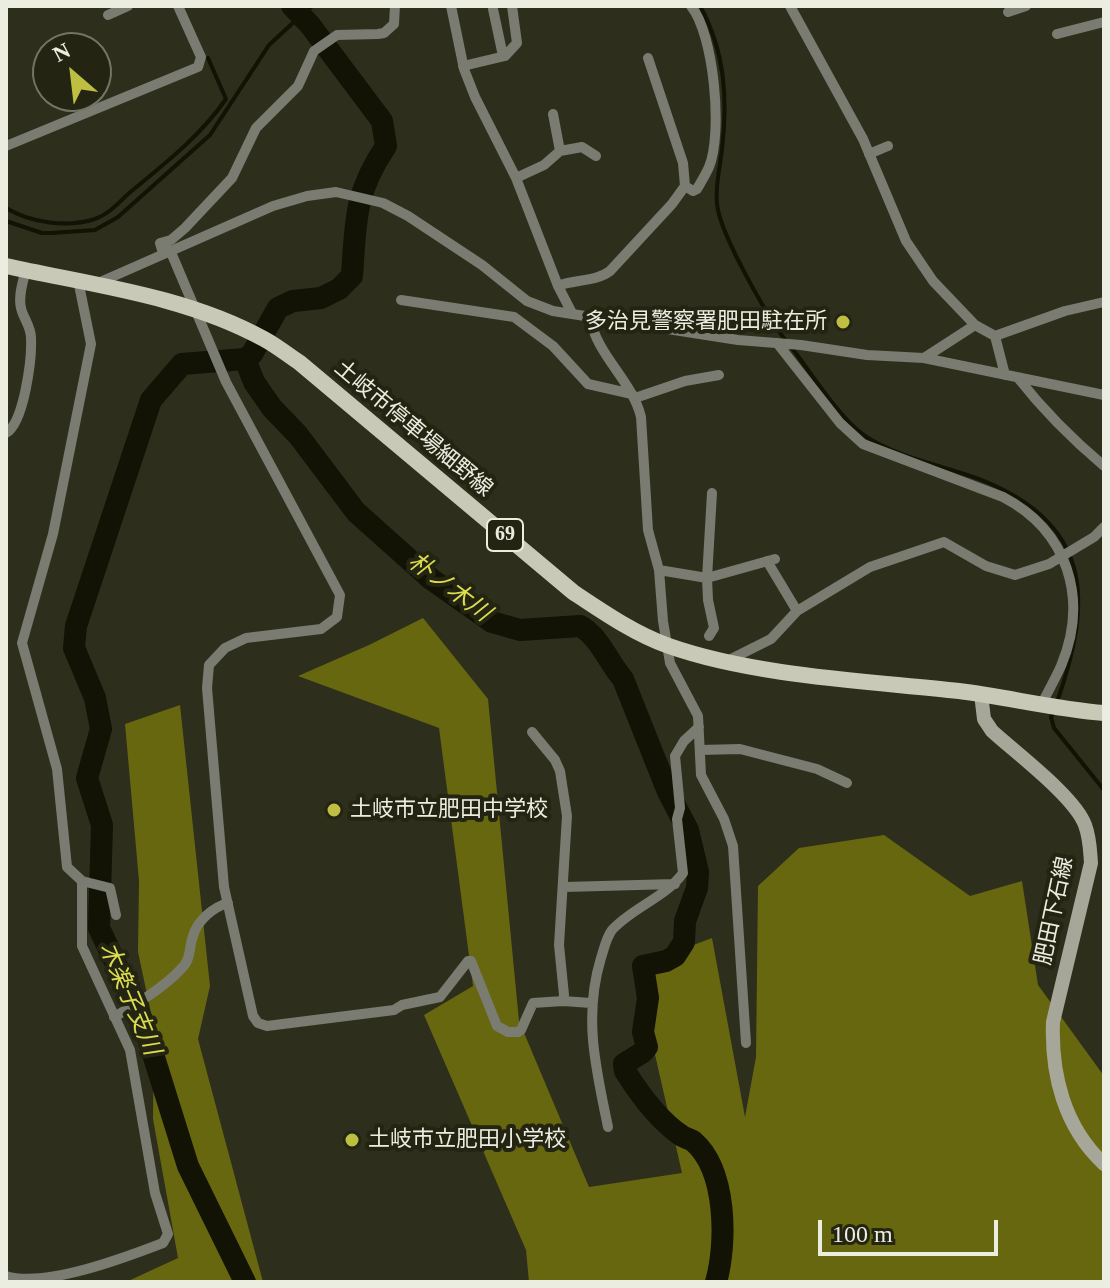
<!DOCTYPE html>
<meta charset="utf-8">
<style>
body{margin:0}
#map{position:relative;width:1110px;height:1288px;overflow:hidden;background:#2d2e1c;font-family:"Times New Roman",serif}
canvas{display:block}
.frame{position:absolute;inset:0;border:8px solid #ecede1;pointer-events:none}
.north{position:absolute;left:32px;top:32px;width:80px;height:80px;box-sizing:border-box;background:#242412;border:2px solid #747465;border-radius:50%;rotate:332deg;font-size:22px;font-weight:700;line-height:32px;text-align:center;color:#ecede1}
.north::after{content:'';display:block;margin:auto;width:28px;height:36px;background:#bebf42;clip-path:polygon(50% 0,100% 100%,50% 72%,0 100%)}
.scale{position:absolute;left:818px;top:1220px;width:180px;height:36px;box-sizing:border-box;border:4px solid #ecede1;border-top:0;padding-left:10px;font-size:24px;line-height:28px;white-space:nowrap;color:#ecede1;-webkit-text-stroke:6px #242412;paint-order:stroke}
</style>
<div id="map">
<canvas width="1110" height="1288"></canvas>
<div class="frame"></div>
<div class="north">N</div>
<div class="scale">100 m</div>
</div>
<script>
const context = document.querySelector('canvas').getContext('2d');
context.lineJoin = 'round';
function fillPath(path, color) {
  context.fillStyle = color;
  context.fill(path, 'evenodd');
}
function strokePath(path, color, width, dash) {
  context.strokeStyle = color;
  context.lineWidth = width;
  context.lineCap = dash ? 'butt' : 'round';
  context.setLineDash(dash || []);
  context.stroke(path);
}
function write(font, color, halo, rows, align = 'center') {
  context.font = font + ' "Times New Roman","Noto Sans JP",serif';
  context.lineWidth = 8;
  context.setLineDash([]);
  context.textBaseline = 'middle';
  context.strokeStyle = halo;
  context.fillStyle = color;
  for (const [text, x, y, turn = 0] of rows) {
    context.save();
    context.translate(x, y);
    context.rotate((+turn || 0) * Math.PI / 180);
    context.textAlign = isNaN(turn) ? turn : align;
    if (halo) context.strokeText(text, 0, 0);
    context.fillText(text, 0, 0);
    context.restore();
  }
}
const forest = new Path2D(`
 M423,618L488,699L519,1021L589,1187L682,1173L635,967L712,938L745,1117L756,1057L758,886L799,848L884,835L970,896L1022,881L1038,985L1104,1076V1282H529L526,1250L424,1015L473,986L439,728L298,676L369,645Z
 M180,705L210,986L198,1039L263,1282H126L178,1258L153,1119L154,1027L138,952L139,881L125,724Z`);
const stream = new Path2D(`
 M700,6C725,51 728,99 722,149C720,168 714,191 718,210C724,240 767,316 786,341
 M307,11L312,6
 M6,208C31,223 67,228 95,219C112,213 121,199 134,189C168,161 201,135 226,99L208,58
 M6,221L42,233H51L95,230L118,217L210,135L269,45L295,21
 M792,348C811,373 840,419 865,436C898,458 942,465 979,479C1093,523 1093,600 1057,702
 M1054,711L1051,717L1054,728L1104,790`);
const river = new Path2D(`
 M292,6L310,25L382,121L386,146C354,194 356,220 352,276L339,289L321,298L293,301L278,308L252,354L245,359L254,382L272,408L298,435L356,512L431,579L492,622L520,630L580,626C600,637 608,662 623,679L668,792L688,830L698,872L697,888L685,921L684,942L675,956L666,961L643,966L648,998L643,1032L647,1047L643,1052L624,1064L625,1071C640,1095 658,1120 682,1136C684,1137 691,1140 693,1141C727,1170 727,1243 716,1282
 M245,1282L188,1166L143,1022L99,928L102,825L87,778L101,729L95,698L74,648L76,626L151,400L182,364L245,359`);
const street = new Path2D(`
 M451,6L464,69L475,97L516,178L558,286L572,313
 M790,6L863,139L906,241L933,281L975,325L995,336L1005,375
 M493,9L503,56
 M1008,12L1026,6
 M108,15L128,6
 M1057,34L1104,22
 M648,58L683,163L685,186
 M463,66L505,56L517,43L512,6
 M6,146L198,67L201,57L178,6
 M560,151L582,147L596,156
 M869,154L888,146
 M516,178L544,165L560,151L553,114
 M170,250L226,382L340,595L337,617L321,629L246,638L225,648L209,665L207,688L224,887L253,1016L258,1023L267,1026L394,1010L402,1005L440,997L468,961H471L497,1026L508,1032H518L521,1030L533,1003L563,1001L564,995L559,945L567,816L560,771L555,760L532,732
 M163,253L160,243L171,240L185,228L232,178L256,128L298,86L314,51L337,35L378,34L384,33L394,24L395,6
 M98,283L273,206L307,196L336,192L383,203L408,216L482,265L527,301L553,311L738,340L801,345L867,355L924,358L1104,395
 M558,286C575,279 596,282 610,271L672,204L685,186L693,191L697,189C701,182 706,174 709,167C723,133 714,34 691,6
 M401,300L514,317L553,346L588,384L632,394
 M590,317C596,355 632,380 641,417L648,530L659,570L663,621L670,663L698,716L701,775L724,819L733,846L746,1043
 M995,336L1065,311L1104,302
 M777,343L840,423L863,444L1003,497C1068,531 1089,599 1061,666C1055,679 1048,692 1041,705
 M924,358L975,325
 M1018,378C1044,411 1072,439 1104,466
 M635,398L685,381L719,375
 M6,433C24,423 32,359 31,338C31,326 23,318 21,308C18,296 23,281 26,270
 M767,561L797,611
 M659,570L707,578L775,559
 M709,636L714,628L708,600L707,578L712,493
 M727,661L771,639L797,611L870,567L944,542L986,566L1015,575L1049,564L1094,537L1104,527
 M700,750L740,749L817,769L847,783
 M82,881L110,888L116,915
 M564,887L675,884
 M563,1001L591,1003
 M114,1017C136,1004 162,989 180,970C192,959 188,950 193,936C197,921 213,907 228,903
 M608,1127C596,1069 583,1017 601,958C604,949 606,938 612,930C633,907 665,898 683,873L677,819L680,808L675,756L684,741L699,727
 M6,1276C45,1288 124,1258 163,1243L168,1234L155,1193L130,1050L82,946V881L67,867L57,769L22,643L53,534L91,344L78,280`);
const secondary = new Path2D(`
 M981,694L984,719L992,731C1016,753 1075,797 1085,825C1090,838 1090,850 1091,863L1053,1022C1051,1074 1064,1127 1104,1164`);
const primary = new Path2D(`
 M6,266C92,285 186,296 264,339C277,346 288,355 300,363L573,592C603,612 635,634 669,646C754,676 868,681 959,691C1007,697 1055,709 1104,713`);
const markers = [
 [843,322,8,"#bebf42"],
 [334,810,8,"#bebf42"],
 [352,1140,8,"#bebf42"]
];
const shields = [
 [505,535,36]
];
const shieldNames = [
 ["69",505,535]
];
const poiNames = [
 ["多治見警察署肥田駐在所",827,322,"right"],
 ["土岐市立肥田中学校",350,810],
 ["土岐市立肥田小学校",368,1140]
];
const streetNames = [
 ["土岐市停車場細野線",413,429,40],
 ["肥田下石線",1055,911,-78]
];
const waterNames = [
 ["朴ノ木川",449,588,37],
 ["木楽子支川",129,999,67]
];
fillPath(forest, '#676710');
strokePath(stream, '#121205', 4);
strokePath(river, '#121205', 22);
strokePath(street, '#7a7b71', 10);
strokePath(secondary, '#a6a798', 14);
strokePath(primary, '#c8c9b6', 16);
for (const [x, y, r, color] of markers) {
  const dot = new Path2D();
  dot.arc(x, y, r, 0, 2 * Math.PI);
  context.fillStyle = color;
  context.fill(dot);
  strokePath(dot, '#242412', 3);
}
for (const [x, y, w] of shields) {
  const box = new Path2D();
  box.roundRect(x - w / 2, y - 16, w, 32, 6);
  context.fillStyle = '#242412';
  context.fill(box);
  strokePath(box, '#ecede1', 2);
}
write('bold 20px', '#ecede1', null, shieldNames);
write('22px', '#ecede1', '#242412', poiNames, 'left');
write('22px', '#ecede1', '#242412', streetNames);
write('italic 24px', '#dbdc50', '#242412', waterNames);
</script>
